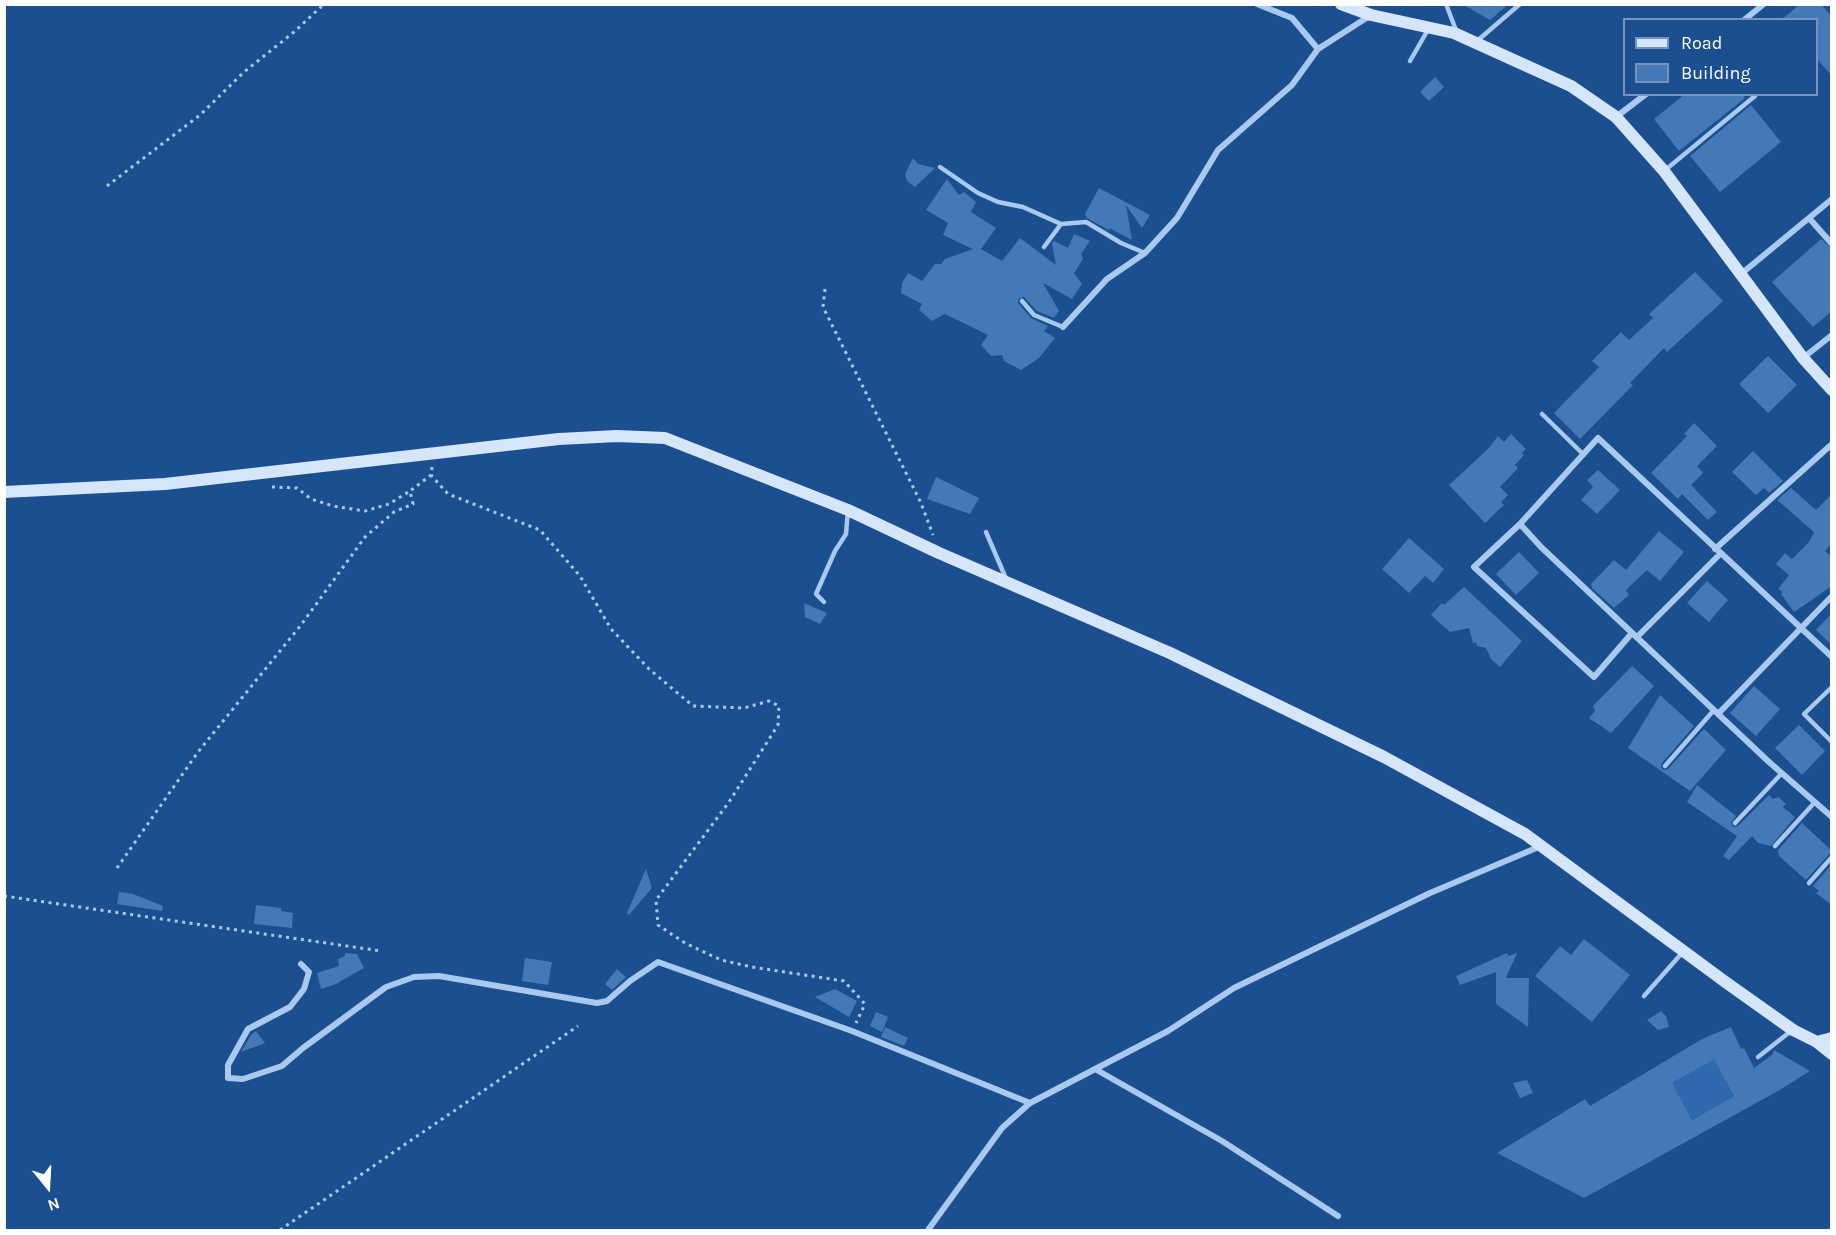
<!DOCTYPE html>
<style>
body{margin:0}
#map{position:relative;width:1836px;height:1235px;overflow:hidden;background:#1b4f8f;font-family:Karla,sans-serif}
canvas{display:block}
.frame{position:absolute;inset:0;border:6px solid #fff;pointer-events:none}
.legend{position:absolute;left:1623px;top:18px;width:195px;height:78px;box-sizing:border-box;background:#1b4f8f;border:2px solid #7695bc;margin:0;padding:8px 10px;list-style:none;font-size:18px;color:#fff}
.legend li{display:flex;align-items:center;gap:12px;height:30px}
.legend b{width:30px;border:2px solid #7695bc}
.north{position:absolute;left:18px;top:1157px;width:60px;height:60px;-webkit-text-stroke:4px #1b4f8f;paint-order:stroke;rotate:162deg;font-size:16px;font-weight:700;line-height:24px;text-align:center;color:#fff}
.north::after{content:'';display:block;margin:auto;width:21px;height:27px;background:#fff;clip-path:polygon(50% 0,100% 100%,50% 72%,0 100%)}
</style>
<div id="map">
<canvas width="1836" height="1235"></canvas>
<div class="frame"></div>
<ul class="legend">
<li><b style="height:8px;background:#d6e6fa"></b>Road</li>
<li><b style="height:16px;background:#4478b7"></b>Building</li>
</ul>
<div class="north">N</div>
</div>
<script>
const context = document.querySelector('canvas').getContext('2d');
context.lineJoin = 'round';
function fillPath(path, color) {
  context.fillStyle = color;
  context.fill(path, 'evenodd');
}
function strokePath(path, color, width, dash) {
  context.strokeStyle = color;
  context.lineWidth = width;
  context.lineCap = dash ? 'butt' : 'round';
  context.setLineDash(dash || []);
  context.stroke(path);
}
const green = new Path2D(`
 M1714,1060L1734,1096L1692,1120L1672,1083Z`);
const building = new Path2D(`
 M1462,4H1509L1490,20Z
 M1800,4H1821L1832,17V76L1816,58V20H1781Z
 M1435,77L1444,87L1429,101L1420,92Z
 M1685,94H1742L1745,98L1679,151L1654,119Z
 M1751,105L1781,142L1720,192L1690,156Z
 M913,158L918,164L935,168L915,187L907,181L905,174Z
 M947,179L959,195L964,192L976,202L971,212L996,228L981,249L1002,261L1020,238L1056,265L1052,244L1054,241L1068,248L1074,234L1090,241L1081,254L1083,259L1074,273L1082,284L1072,299L1043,283L1059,311L1054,318L1037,311L1024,297L1018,299V303L1031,318L1048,326L1044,331L1055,338L1039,358L1021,370L1004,361L1002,355L991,356L981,345L988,335L945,314L932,321L919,310L922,304L901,293L902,283L908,273L922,281L935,264H941L945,259L973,249L943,235L948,223L926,210Z
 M1099,188L1150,215L1142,228L1126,205L1132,240L1109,228L1110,231L1087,218L1085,214Z
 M1821,239L1832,249V311L1813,327L1772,282Z
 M1695,272L1723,301L1667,352L1664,348L1630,383L1633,385L1580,439L1554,413L1599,367L1592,361L1621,332L1629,340L1653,318L1649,314Z
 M1768,356L1797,385L1768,413L1739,384Z
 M1694,423L1717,446L1697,466L1703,473L1691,485L1717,512L1708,520L1682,494L1678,499L1651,473L1687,436L1684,434Z
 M1511,434L1526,449L1522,453L1524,455L1515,465L1518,468L1500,487L1508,495L1501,502L1504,505L1485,523L1449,485L1488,449L1498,436L1504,442Z
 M1753,451L1783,481L1769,493L1764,488L1756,495L1732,472Z
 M1598,470L1620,490L1597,514L1581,500L1593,487L1587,480Z
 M936,477L979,498L970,514L927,499Z
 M1791,488L1816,510L1832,494V543L1825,551L1832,557V586L1794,612L1781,594L1783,592L1778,589L1789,575L1776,564L1785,553L1792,559L1809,542L1814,532L1777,500Z
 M1659,531L1684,552L1660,581L1647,570L1626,590L1629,595L1614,608L1592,588L1591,584L1614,560L1626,570Z
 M1409,538L1444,569L1433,583L1425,576L1409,593L1382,569Z
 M1519,552L1539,573L1516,595L1496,574Z
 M1707,581L1728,600L1709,622L1687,603Z
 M1464,587L1522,641L1500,667L1491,659L1486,648L1477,646L1476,642L1473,643L1469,628L1450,632L1431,615L1442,603L1444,605Z
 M804,603L827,613L820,624L805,617Z
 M1832,613V645L1816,630Z
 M1632,666L1654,686L1611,733L1589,718L1595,711L1593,706Z
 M1754,686L1780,709L1756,736L1730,713Z
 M1660,695L1694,726L1662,763L1661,767L1663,770L1668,769L1704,729L1726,750L1690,791L1628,748Z
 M1799,725L1825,751L1802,775L1775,748Z
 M1697,785L1736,816L1731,823L1733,827L1738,826L1769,795L1773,799L1779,797L1786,804L1783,807L1795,817L1771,846L1758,843L1752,836L1729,860L1723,856L1737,836L1687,802Z
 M1802,823L1832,851L1806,880L1779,856L1778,850Z
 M1832,864V905L1816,893L1819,891L1813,886Z
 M646,869L652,888L629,915L627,913Z
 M119,892L133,894L163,906L162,911L117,904Z
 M256,905L281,908V911L293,913L292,928L254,924Z
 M1584,939L1630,975L1592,1022L1535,976L1560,946L1571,955Z
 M345,953L357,954L364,968L339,982V983L321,989L317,973L339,966L338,959L345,956Z
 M1507,953L1508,956L1517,953L1506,978H1529L1528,1027L1496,1004V972L1460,985L1456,976Z
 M525,958L552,962L548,985L522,981Z
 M617,969L626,977L612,990L605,984Z
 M835,989L857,1001L849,1017L815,997Z
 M1661,1011L1666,1016L1669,1027L1658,1030L1647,1020Z
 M876,1012L888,1017L882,1032L870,1026Z
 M885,1027L908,1038L904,1046L881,1037Z
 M1731,1027L1741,1049L1744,1048L1754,1068L1772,1055L1774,1050L1810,1071L1778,1091L1584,1198L1497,1153L1585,1099L1590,1106L1702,1039ZM1714,1060L1734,1096L1692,1120L1672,1083Z
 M256,1031L265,1043L241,1052L251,1035Z
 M1527,1080L1533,1093L1520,1098L1513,1083Z`);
const path = new Path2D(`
 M107,186L200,115L244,72L294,32L324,4
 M825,289L823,307L921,503L933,535
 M432,467L431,475L448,494L540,530L580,576L611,629L649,669L693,706L744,708L769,701L779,706L778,725L729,802L656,900L658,925L685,943L721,960L752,967L844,981L865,1004L856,1023
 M272,487L297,488L311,499L333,506L365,511L389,504L410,491
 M117,868L198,752L301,625L365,537L394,512L413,504L410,491L431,475
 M4,896L381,951
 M280,1230L578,1026`);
const lane = new Path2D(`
 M1446,4L1457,33
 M1477,41L1520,4
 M1410,61L1429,28
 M940,167L978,193L998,202L1023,207L1061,224
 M1664,171L1755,96
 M1044,247L1061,224L1086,222L1121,243L1145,253
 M1022,301L1034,315L1063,327
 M1542,414L1583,454
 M986,532L1007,581
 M824,602L816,594L835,551L846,534L848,510
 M1832,687L1804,714L1832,742
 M1665,766L1714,710
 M1735,823L1782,773
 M1775,846L1815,802
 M1809,883L1832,857
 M1644,996L1682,953
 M1758,1057L1791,1031`);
const street = new Path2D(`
 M1744,20L1764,4
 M1318,49L1371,15
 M1616,117L1646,94
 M1809,218L1832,244
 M1741,274L1832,199
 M1063,327L1107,279L1145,253L1177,218L1218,150L1292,85L1318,49L1292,18L1257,4
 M1803,358L1832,335
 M1520,524L1474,567L1594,677L1632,633
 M1715,549L1832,444
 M1637,637L1720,554
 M1832,657L1598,438L1520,524L1541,547L1769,762L1832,817
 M1718,714L1832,596
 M301,964L309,972L304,989L290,1007L248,1029L228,1065V1078L243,1079L282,1066L303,1048L386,987L414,977L439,976L597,1003L607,1001L630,981L658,962L852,1031L1030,1103
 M1095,1069L1222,1141L1338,1216
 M928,1230L1002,1128L1030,1103L1168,1031L1234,988L1430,893L1541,846`);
const secondary = new Path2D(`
 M1341,4L1371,15L1454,33L1571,86L1616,117L1664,171L1803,358L1832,390
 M4,492L165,484L559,439L617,436L665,438L848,510L939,553L1170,653L1384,757L1525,834L1724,981L1793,1030L1817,1042L1832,1054
 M1817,1042L1832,1038`);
fillPath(green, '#2e69ad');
fillPath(building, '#4478b7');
strokePath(path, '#a9c9ee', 3, [3, 4.5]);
strokePath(lane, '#a9c9ee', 4.5);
strokePath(street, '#a9c9ee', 6);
strokePath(secondary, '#d6e6fa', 12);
</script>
